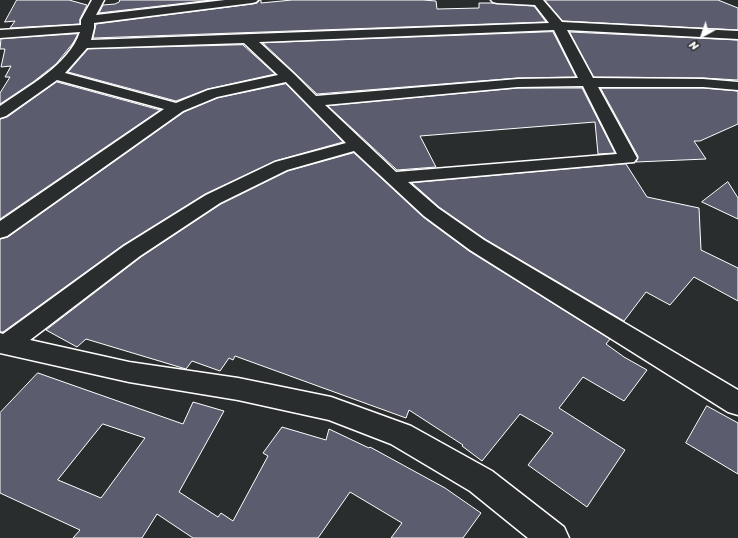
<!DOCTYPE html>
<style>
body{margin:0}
#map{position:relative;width:738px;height:538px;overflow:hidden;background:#2a2d2e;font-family:Sriracha,sans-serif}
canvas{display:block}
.north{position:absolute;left:682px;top:16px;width:40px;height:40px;-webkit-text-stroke:3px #2a2d2e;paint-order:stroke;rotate:220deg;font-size:11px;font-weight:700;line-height:16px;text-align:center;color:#fff}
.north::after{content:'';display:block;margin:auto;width:14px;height:18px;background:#fff;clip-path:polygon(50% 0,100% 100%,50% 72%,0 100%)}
</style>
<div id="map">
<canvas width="738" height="538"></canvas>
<div class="north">N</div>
</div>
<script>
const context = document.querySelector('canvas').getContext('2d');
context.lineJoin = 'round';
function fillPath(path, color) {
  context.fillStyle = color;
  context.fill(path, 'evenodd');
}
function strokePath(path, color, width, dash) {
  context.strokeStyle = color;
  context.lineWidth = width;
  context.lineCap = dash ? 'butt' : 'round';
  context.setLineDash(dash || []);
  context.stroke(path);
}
const building = new Path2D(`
 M17,0H69L87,5L80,19V24L10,28L15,21L5,22Z
 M120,0H212L99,13L103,5L115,4L119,2Z
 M260,0H261V3L292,0H423L436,1L437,9L479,8V3H492L534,6L546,22L93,38L96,24L252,4L257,3Z
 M545,0H718L738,8V30L563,21Z
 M553,32L576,77L518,78L317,94L263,43Z
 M570,32L738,40V80L703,78L594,77Z
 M78,34L73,43L56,64L33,82L0,104V93L10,77H5L11,66L1,67L5,49H0L1,39Z
 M243,45L275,74L208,89L176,101L68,72L88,49Z
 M57,82L160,110L0,219V119L7,117Z
 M286,84L343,142L275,161L205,194L123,245L3,332H0V239L8,237L184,112L217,98Z
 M518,88H582L615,153L598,154L595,122L420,136L436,167L397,170L328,106Z
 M601,88H703L738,91V124L700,141H694L706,159L636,162L638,157Z
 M354,153L423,217L469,251L610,339L606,344L624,357L647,370L624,401L583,377L559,408L625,450L587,507L528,465L553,433L520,414L482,461L462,446L463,445L409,410L406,418L235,356L233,360L229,358L220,371L192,361L186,369L86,339L77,347L46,330L141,257L221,204L288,171Z
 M626,164L647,197L699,208L701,250L738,268V301L694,277L670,305L646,292L624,321L485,239L439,207L412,183Z
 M728,182L738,198V219L702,202Z
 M38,373L183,424L193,402L224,411L179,492L218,517L221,513L233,521L268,456L263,453L282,427L326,440L329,429L369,448L370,447L445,488L481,513L463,538H391L402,523L350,492L318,538H193L157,514L142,538H73L80,530L0,493V413ZM103,424L145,438L101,498L58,480Z
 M707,406L738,423V474L686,443Z`);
const street = new Path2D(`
 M92,0H104L96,15L225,0H258L256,2L252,3L94,23V28L91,40L549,23L535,5L497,3L493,2L491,0H543L562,22L738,31V39L567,30L593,78L703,79L738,82V90L703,87H598L637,158L634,162L408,182L438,208L484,240L738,390V415L728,412L470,250L424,216L354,151L287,170L220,203L140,256L30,340L129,362L238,378L331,397L411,426L492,471L564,527L569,538H528L470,491L391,444L329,420L238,400L129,382L0,353V333L3,334L124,246L206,195L275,162L346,143L286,82L217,97L183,111L7,236L0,238V221L164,109L57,80L6,116L0,118V106C27,87 69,65 80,32L0,38V30L81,25V20ZM554,30L578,78L518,79L316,96L294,74L259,42ZM244,43L278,75L208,90L176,103L65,73L87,48ZM583,86L617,154L396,172L325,105L518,87Z`);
fillPath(building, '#5b5c6d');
strokePath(building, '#fff', 1);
strokePath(street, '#fff', 3);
fillPath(street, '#2a2d2e');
</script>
